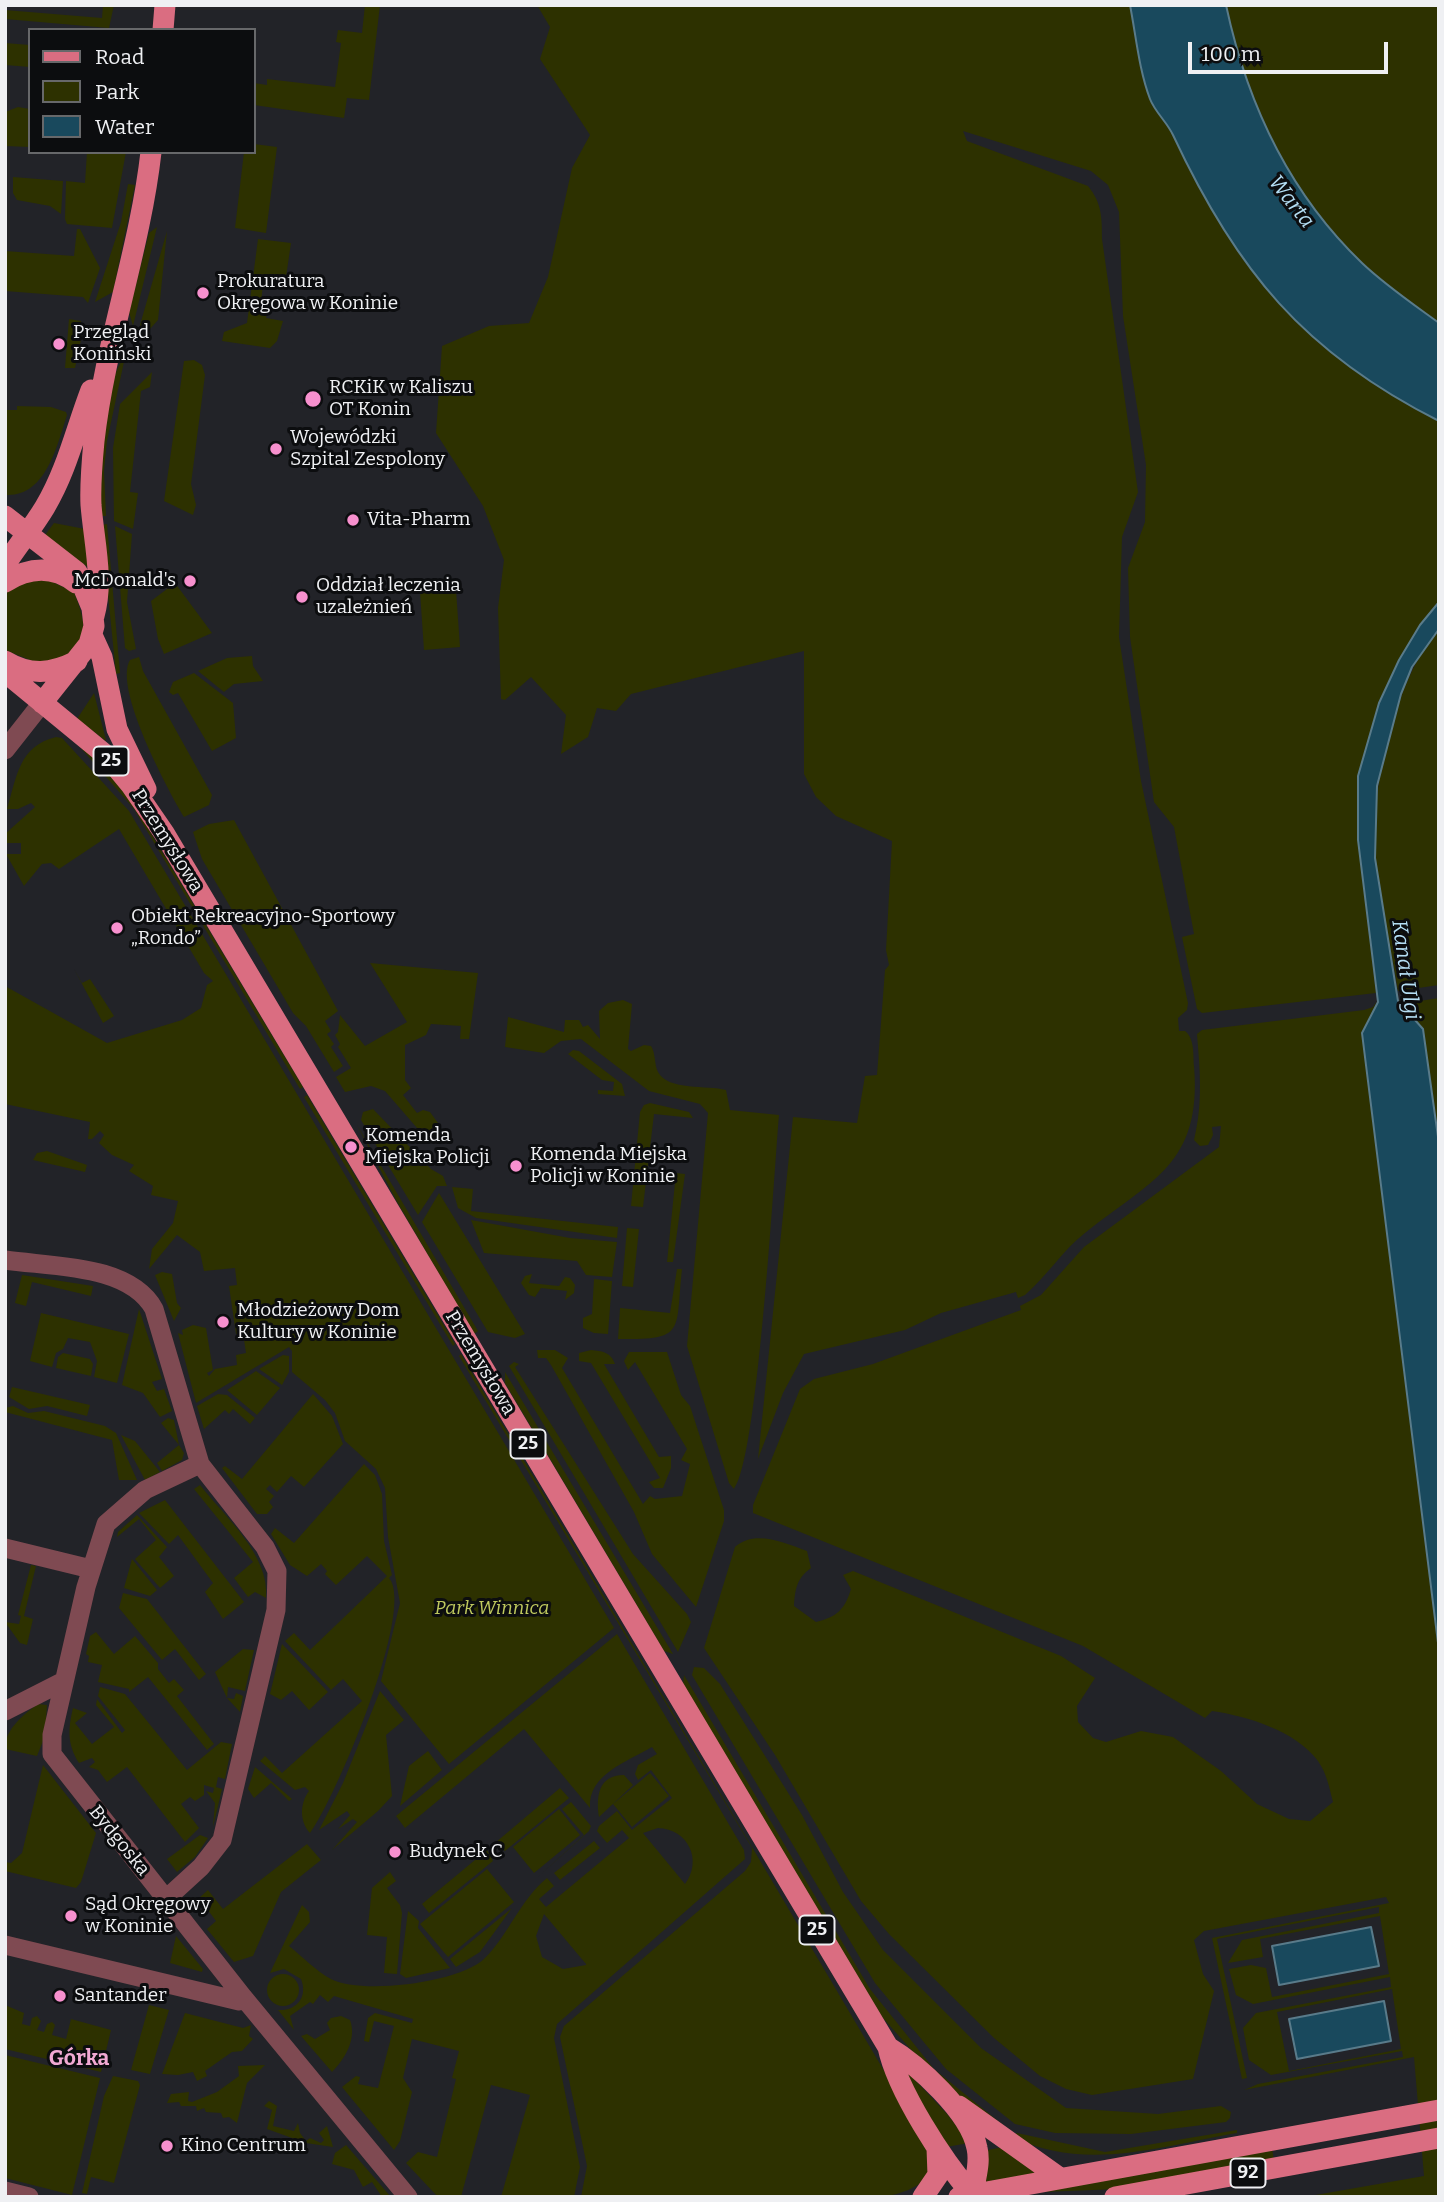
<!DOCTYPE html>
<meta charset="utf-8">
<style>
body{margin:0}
#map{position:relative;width:1444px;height:2202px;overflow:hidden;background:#222328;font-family:Bitter,serif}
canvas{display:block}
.frame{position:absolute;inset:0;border:7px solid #eff0f3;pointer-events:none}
.legend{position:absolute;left:28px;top:28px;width:228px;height:126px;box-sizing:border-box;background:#0c0d0f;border:2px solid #67686a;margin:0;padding:9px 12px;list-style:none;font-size:21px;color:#eff0f3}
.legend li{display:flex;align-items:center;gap:14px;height:35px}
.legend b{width:35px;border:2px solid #67686a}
.scale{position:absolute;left:1188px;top:42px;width:200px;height:32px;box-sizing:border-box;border:4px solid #eff0f3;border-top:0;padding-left:9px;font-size:21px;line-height:24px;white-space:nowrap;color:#eff0f3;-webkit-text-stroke:5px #0c0d0f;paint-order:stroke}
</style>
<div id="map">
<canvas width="1444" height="2202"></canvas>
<div class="frame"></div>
<ul class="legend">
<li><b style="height:9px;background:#da6d81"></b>Road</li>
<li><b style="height:19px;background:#2d3100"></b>Park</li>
<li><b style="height:19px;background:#19495d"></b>Water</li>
</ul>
<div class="scale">100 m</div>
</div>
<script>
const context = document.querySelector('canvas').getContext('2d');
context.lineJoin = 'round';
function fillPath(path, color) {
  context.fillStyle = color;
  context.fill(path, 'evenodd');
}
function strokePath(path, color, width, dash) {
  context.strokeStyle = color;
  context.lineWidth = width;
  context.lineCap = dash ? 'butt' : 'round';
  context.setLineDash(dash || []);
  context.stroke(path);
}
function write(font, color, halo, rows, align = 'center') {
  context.font = font + ' Bitter,serif';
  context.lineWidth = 6;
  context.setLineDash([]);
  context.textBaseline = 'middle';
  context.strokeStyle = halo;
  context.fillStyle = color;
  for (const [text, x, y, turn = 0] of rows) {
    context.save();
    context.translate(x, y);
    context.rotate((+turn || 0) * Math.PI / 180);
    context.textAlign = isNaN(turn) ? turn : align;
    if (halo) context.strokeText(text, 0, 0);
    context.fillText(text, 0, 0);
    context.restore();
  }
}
const green = new Path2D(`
 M103,5H114L109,28L5,19V10L102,18Z
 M365,5H380L369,100L347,98L344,118L254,105V83L267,85V79L335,87L341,43L336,42L338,30L362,33Z
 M537,5H1130C1136,36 1139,70 1150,99C1155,112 1167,122 1173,135C1236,270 1304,353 1439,421V602L1420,625L1379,703L1358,840L1376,993L1202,1013L1197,1009L1182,937L1194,934L1174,827L1154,802L1130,637L1128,568L1145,522L1146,465L1123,316L1119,212L1108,185L1091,171L963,131L967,141L1088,186C1102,203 1102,218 1102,239L1138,492L1122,537L1119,637L1141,781L1188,1003L1187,1010L1178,1018L1179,1031H1185C1195,1039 1193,1055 1194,1066C1202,1165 1151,1180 1085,1233C1062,1251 1047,1276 1025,1295L1018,1298L1016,1292L941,1313L905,1330L804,1354L783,1393L758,1459L793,1117L857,1123L865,1076L877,1075L885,970L889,965L886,950L892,841L836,816L816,797L804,774V651L631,694L616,711L597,708L588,737L561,754L566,715L531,677L505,700L501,699L498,608L504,560L483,506L436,433L442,346L489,326L529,323L548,277L572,168L590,135L540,59L550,27Z
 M1226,5H1439V323C1413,304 1385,285 1362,263C1289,193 1247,103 1226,5Z
 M5,43L30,45V67L5,65Z
 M18,107L30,109V147L5,146V112Z
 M254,144L277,147L266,233L235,228L244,152H254Z
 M87,152H126L112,228L67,224L65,219L66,181L85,183Z
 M13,177L63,181L61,214L50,206L17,200L13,193Z
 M128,184L135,185L113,292L95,302L121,222Z
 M157,227L133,326L129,312L149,233Z
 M77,229H80L100,268L88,303L83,297L5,291V251L74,256Z
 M167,231L158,320L149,330L142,331L140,325Z
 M258,239L291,243L286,277L279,284L263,283L261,304L276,306L275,310H268L266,318L283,321L277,341L270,348L222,341L224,332L247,323Z
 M69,319L81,321L80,329L83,330L75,368H65Z
 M125,357L107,441L104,471L106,516H100C99,483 102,381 125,357Z
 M194,360L202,365L205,375L191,484L196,505L193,515L164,501L184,361Z
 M152,372L150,387L141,391L130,492L138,493L133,529L114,521L113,448L120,404Z
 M17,406L51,407L66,412L67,415C57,446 46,496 7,495L5,410H17Z
 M54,523L85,529L89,568L45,535Z
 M107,524L120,673L116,674L101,525Z
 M115,526L132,534L127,602L136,649L129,651L125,648Z
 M40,576L74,592C91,635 87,647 45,666L5,650V591Z
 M175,583L212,633L164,654L158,639L151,601Z
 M456,590L460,647L424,650L420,592Z
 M1439,629V985L1398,991C1391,947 1378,902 1375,858C1370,791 1394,680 1439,629Z
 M252,656L253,666L263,681L234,684L224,692L198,671L227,658Z
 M139,657L143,671L212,795L209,805L184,817C168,790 113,688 130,660Z
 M194,673L233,703L236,738L212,751L178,693L173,695L169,692L173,682Z
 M94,693L106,740V741L77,719Z
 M56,737L62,738L129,811L614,1628L449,1764L381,1681L400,1603L388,1537L385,1488L376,1469L345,1441L335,1413L325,1400L292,1372V1351L289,1347L196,1403L178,1333L183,1335L182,1330L193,1325L206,1328L213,1370L207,1373L209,1376L215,1369L237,1365L236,1355L246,1353L243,1333L236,1334L229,1286L237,1285L235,1268L204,1271L200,1252L177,1235L149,1269L152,1249L173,1223L178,1201L151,1195L153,1186L129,1171L134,1165L112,1155L99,1143L104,1135L100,1131L92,1139H88L90,1122L5,1104V986L107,1043L182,1020L201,1008L207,985L213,981L204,973L119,829L59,869L51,863L42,864L24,886L6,854H21V843H5V834L35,807L31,803L18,809H7C17,776 19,746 56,737Z
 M72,738L108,772L134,805L303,1087L300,1089L134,809Z
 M234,820L338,1011L325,1021L331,1031L327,1034L334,1044L331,1047L343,1066L334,1072L306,1026L293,1013L202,859L193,832L209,824Z
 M370,963L478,973L469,1039H460L461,1026L431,1024L426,1035L405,1045V1080L411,1088L403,1095L417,1113L423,1110L430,1112L438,1123L424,1136L385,1091L371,1086L345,1092L336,1077L351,1068L338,1047L340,1044L335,1035L338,1032L340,1015L365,1046L407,1022Z
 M74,969L82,983L90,979L114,1016L103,1023Z
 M1439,998V1140L1423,1029L1398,1000L1406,1003Z
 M623,1000L632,1004L628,1049L631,1051L644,1045L651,1046C656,1054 654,1064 658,1072C668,1091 708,1085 726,1090L730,1110L779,1115C774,1173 758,1460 734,1489L729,1483L687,1346L708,1113L700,1104L649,1091L581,1039L561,1041L544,1053L505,1047L508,1017L564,1032L565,1020H579L583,1027L588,1025L600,1039L599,1011L608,1003Z
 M1377,1001L1362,1035L1439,1654V2197H1304L1424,2176L1414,2057L1244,2090L1258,2084L1403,2057L1402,2051L1271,2075L1249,2060L1243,2028L1256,2013L1391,1987L1390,1977L1253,2004L1236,1995L1229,1969L1251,1965L1266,1968L1272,1997L1389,1974L1380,1916L1260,1939L1263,1957L1228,1963L1242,1940L1379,1913V1907L1217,1939L1247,2078L1242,2079L1212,1938L1389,1903L1386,1897L1204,1931L1194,1940L1203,1974L1214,1991L1193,2079L1092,2095L1066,2089L1040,2076L994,2038L889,1934L861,1901L775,1755L704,1648L735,1547C755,1529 785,1543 807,1551L811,1568C797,1578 795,1589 794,1606L816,1622C837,1617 845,1609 851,1589L843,1575L853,1571L1061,1656L1095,1678L1077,1706L1078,1722L1093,1738L1106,1742L1141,1731L1173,1737L1221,1771L1257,1804L1289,1819L1310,1821L1333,1802C1329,1787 1327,1774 1318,1761C1296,1731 1247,1716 1212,1711L1205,1718L1083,1646L753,1513V1505L800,1389L814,1379L873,1364L1021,1310L1020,1306L1041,1295L1084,1247L1219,1147L1221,1126L1212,1127L1213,1135L1208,1145L1200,1146L1194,1140C1203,1103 1200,1071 1197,1034L1202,1030L1364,1010L1373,1007ZM1392,1989L1401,2049L1289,2071L1277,2012Z
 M573,1050L579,1051L622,1084L625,1096L598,1094V1090L613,1091L614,1082L602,1080L568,1054Z
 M307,1095L455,1344L453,1346L304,1097Z
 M650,1103L689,1112L693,1118L654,1114L643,1207L631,1206L640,1112L644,1105Z
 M373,1109L431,1169L443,1176L447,1186H437L418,1215L361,1120L363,1112Z
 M357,1125L478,1331L474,1334L396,1200Z
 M47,1151L87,1165L85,1172L33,1160L37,1153Z
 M676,1173L685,1174L673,1262H667Z
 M452,1187L473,1189L471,1211L618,1227L617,1238L476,1218L458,1208Z
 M439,1193L525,1334L515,1338L488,1332L422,1222Z
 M471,1220L570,1238L617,1242L612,1277L586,1275L577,1261L484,1253Z
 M627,1228L639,1229L633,1287L622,1286Z
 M677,1269H682C675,1332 687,1340 618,1339L620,1308L670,1313Z
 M162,1272L172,1274L177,1303L181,1308L174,1321L155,1275Z
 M532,1274L529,1283L559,1286L565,1277L570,1278L575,1285L574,1293L565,1300L567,1291L541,1288L535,1297L529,1295L521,1283L525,1276Z
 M22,1275L93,1286L91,1296L32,1282L26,1306L15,1303Z
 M594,1279L612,1281L608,1334L594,1333L583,1328V1318L592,1314Z
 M139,1309L162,1379L152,1382L157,1391L164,1389L172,1411L160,1417L143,1393L122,1385Z
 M41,1313L129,1334L117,1383L94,1377L97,1361L90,1342L68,1338L63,1349L56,1353L52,1367L30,1361Z
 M537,1350H555L568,1358L562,1368L643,1504L650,1496L655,1499L682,1496L690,1464L681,1460L687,1449L635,1362L628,1370L624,1361L629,1352H667L681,1395L690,1406L724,1510V1521L696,1607L652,1554L634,1512L551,1365L546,1358H538Z
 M591,1350C602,1351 611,1352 615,1364H604L659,1457L671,1456V1468L663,1488H654L649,1482L660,1478L591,1363L579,1361V1353Z
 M63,1353L90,1359L93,1364L91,1376L56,1368L58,1357Z
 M461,1354L896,2091C922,2140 964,2182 883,2197H581L587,2166L560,2037L564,2026L745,1871L751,1862L752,1848L459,1356Z
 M283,1355L289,1356V1372L282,1385L259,1369Z
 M514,1362L519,1364L515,1367L633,1554L687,1614L691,1622L678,1652L509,1366Z
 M256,1371L280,1388L257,1415L227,1390Z
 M505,1372L673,1654L664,1651L505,1383Z
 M12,1387L90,1405L87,1416L47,1406L29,1409L9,1397Z
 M218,1394L227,1395L255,1418L250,1424L233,1409L229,1414L225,1410L204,1429L197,1406Z
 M313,1394L332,1416L343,1444L304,1487L291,1476L277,1492L270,1485L266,1489L274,1496L269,1502L273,1507L267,1514H257L222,1468L225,1466L242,1479Z
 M13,1406L28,1413L44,1411L105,1426L116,1433L137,1480H119L112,1440L5,1412V1408Z
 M168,1418L174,1420L179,1445L184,1453L182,1460L162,1471L157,1463L179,1445L161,1423Z
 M121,1435L135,1441L160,1472L145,1480Z
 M364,1464L375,1475L382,1494L384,1541L392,1575L389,1578C416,1609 335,1800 310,1833C299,1821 300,1803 309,1791L305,1787L295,1790L260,1761L265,1756L282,1773L362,1701L343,1679L331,1690L285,1641L294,1633L310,1650L387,1576L367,1556L336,1585L325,1574L327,1571L321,1564L307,1576L290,1565L271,1534L275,1528L294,1543Z
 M200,1485C225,1517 270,1555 266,1598L255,1592L248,1597L234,1578L253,1562L194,1489Z
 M165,1500L244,1602L223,1619L205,1592L213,1583L178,1535L169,1544L139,1513Z
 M137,1515L167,1547L159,1557L174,1576L160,1588L135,1559L156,1540L139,1519L117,1537L118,1532Z
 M132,1559L157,1590L150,1596L124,1588Z
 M31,1565L36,1566L24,1616L33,1619L27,1645L20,1643L5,1622L19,1624L21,1616L18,1615Z
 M123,1593L147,1599L206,1674L199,1680L175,1649L162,1660L119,1608Z
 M96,1632L114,1654L135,1636L158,1663V1669L169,1683L174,1679L184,1690L177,1696L214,1744L207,1750L148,1677L129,1692V1689L98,1682L102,1665L88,1662L89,1656L86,1654L90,1636Z
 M617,1634L744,1850L745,1859L557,2024L554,2038L580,2167L574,2197H501L530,2095L491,2085L461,2197H438L406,2163L418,2152L437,2157L456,2079L452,2078L459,2051L412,2039L403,2078L412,2092L400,2141L394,2150L342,2087L356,2076L360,2077L358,2084L378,2088L394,2026L374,2021L369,2042L364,2041L368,2018L375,2013L412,2023L413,2019L334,1996L328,2002L320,1995L313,2004L310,2002L290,2016L294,2030L278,2010C297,2011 308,1997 301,1979L284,1969L270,1973L302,1905L309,1912L310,1922L289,1946C302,1956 317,1972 331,1979C361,1995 460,1983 485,1958C509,1934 520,1900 547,1878L554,1886L539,1899L546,1907L629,1838L622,1830L607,1843L597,1831L599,1826L617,1811L632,1830L672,1798L651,1770L638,1780L635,1774L638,1765L657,1754L652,1747C627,1762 588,1774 590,1808L524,1729L405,1828L396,1816ZM658,1828C688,1829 703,1860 685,1884L643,1833ZM544,1914L586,1964V1965L563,1969L542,1957L536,1936Z
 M282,1644L328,1692L309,1710L292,1691L281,1700L270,1694Z
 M243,1649L254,1650L245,1691L228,1687L227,1698L234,1699L236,1693L243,1696L240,1712L227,1698L215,1672Z
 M694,1667L704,1668L720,1684L802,1815L843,1892L883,1950L981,2048L1066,2108L1158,2114L1221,2106L1231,2112L1230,2118L1226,2122L1131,2134L1055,2133L1015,2124L946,2069L875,1983L692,1675Z
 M684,1675L870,1989L934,2069L1003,2125L1002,2131L931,2072L882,2017L683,1685Z
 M100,1687L125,1694L187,1770L221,1742L232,1744L225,1779L218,1777L216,1787L222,1789L213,1827L215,1803L206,1791L213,1793L214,1788L204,1785V1795L195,1801L190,1797L181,1804L199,1828L185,1842L127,1767L107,1782L98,1770L89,1767L95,1762L92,1758L79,1763C67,1744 68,1729 73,1708L87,1713L75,1723L92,1744L114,1727L96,1705L97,1699L122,1733L125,1730L98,1696Z
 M380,1691L404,1720L386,1735L392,1796L378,1811L332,1850L357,1822L353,1819L338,1829L350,1815L347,1811L319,1830L343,1783Z
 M38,1704L47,1705L46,1720L51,1721L37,1756L5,1749C5,1729 23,1715 38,1704Z
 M428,1751L442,1770L400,1806L409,1766Z
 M43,1765L96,1833L81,1882L76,1888L5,1871V1862L11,1863L22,1853Z
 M255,1767L292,1799L289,1801L271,1783L254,1798L248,1789Z
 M650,1773L669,1796L632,1827L613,1804Z
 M624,1775L633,1785L599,1817C596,1797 598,1775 624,1775Z
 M560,1788L569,1798L505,1851L495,1843Z
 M571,1802L591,1826L589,1831L538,1877L584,1835L562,1809Z
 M559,1809L580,1835L534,1873L513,1847Z
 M200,1835L208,1838L195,1857L177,1872L167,1859Z
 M594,1841L600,1848L560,1880L554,1873Z
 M307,1844L321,1860L281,1892L253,1956L234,1962L207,1929L216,1921L199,1898L208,1890L223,1909Z
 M487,1850L493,1861L429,1913L422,1904Z
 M487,1869L514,1902L448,1957L420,1924Z
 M390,1872L396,1881L387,1888L400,1905L402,1913L397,1974L384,1973L387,1937L367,1935L372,1888Z
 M512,1908L480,1952L456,1967L450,1959Z
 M408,1911L419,1921L418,1928L450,1968L406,1978L400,1974Z
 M176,1936L203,1969L202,1972L170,1963Z
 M267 1990a16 16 0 1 1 32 0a16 16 0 1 1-32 0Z
 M5,2005L24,2013L22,2024L30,2026L32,2018L37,2016L41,2021L37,2030L44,2032L47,2024L52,2022L55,2025L52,2035L66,2039L71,2019L111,2030L101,2072L5,2049Z
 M149,2005L169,2010L150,2074L131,2070Z
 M185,2013L243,2028L251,2025L249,2036L253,2039L242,2051L232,2052L205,2071L207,2076L197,2081L193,2072L178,2075L162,2074Z
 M341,2016L350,2020C357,2039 345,2059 332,2072L301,2036L307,2034L315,2039L330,2030L327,2023L331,2018Z
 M5,2055L100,2078L72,2195L5,2178Z
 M899,2063L948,2115L969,2143L946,2147Z
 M265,2065L247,2083L237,2123L229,2117L223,2118L221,2113L206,2112L204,2108L197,2111L196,2106H181L179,2102L167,2103L171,2094L189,2092L188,2101L192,2102L217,2092L239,2076L238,2066Z
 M113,2076L138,2081L140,2085L114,2183L91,2177L87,2194L82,2193L104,2096Z
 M269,2101L277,2106L273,2126L294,2131L298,2123L300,2133L306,2141L310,2138L321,2143L324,2140L319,2133L327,2126L333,2147L306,2143L267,2129L272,2110L264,2106Z
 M1237,2130V2133C1161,2146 1084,2173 1011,2136L1017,2133L1105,2152Z
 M346,2145L391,2197H382L372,2182L363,2187L354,2170L332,2164L335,2153Z
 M1003,2147L1037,2174L981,2184L983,2151Z
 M1272,2148L1274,2161L1119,2189L1042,2192Z`);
const water = new Path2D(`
 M1130,5H1226C1247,103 1289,193 1362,263C1385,285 1413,304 1439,323V421C1304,353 1236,270 1173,135C1167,122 1155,112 1150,99C1139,70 1136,36 1130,5Z
 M1439,602V629L1412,667L1401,694L1377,786L1375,858L1398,1001L1423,1029L1439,1144V1651L1362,1033L1378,1002L1358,840V776L1379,703L1399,660L1420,625Z
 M1371,1927L1379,1966L1279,1985L1272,1946Z
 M1384,2001L1391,2041L1297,2059L1289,2019Z`);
const minor = new Path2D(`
 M5,750L42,703
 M5,1260C52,1267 129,1264 154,1309L200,1464L265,1547L277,1571L276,1610L222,1840L201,1867L166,1899
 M200,1464L145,1490L106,1524L86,1587L52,1735V1754L243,1997L408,2197
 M5,1548L91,1569
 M5,1711L64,1681
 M5,1945L239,2001L243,1997
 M5,2191L29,2197`);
const major = new Path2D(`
 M163,30L165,5
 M5,516L77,572L92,608L94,626L89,644L42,703
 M5,565C18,545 33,527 45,507C67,470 76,429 91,390
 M5,582C29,567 53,565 76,583
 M94,616C104,580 94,542 91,505C90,484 92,462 94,441C105,343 140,250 151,152
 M92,635L102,657L117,729L146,789
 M5,661C30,676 51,674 77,661
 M5,672L107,756L131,785L164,833L888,2047C897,2090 943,2161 972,2194
 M888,2047C918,2065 970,2112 977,2148C981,2165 974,2180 973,2197
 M959,2106L1060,2178
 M923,2197L938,2175L937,2148
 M959,2197L1439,2110
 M1115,2197L1439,2138`);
const markers = [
 [203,293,7,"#f790ce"],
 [59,344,7,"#f790ce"],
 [313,399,9,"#f790ce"],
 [276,449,7,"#f790ce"],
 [353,520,7,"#f790ce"],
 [190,581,7,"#f790ce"],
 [302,597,7,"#f790ce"],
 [117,928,7,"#f790ce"],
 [351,1147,7,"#f790ce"],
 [516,1166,7,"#f790ce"],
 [223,1322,7,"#f790ce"],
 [395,1852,7,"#f790ce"],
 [71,1916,7,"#f790ce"],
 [60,1996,7,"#f790ce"],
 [167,2146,7,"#f790ce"]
];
const shields = [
 [111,761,35],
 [528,1444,35],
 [817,1930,35],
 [1248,2173,35]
];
const shieldNames = [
 ["25",111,761],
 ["25",528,1444],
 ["25",817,1930],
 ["92",1248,2173]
];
const poiNames = [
 ["Prokuratura",217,282],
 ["Okręgowa w Koninie",217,304],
 ["Przegląd",73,333],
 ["Koniński",73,355],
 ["RCKiK w Kaliszu",329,388],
 ["OT Konin",329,410],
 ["Wojewódzki",290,438],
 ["Szpital Zespolony",290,460],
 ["Vita-Pharm",367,520],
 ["McDonald's",176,581,"right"],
 ["Oddział leczenia",316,586],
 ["uzależnień",316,608],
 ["Obiekt Rekreacyjno-Sportowy",131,917],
 ["„Rondo”",131,939],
 ["Komenda",365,1136],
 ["Miejska Policji",365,1158],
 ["Komenda Miejska",530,1155],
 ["Policji w Koninie",530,1177],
 ["Młodzieżowy Dom",237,1311],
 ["Kultury w Koninie",237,1333],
 ["Budynek C",409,1852],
 ["Sąd Okręgowy",85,1905],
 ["w Koninie",85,1927],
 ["Santander",74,1996],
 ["Kino Centrum",181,2146]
];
const streetNames = [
 ["Przemysłowa",167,841,58],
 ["Przemysłowa",480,1363,59],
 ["Bydgoska",119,1841,51]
];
const parkNames = [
 ["Park Winnica",492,1609]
];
const waterNames = [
 ["Warta",1291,202,52],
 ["Kanał Ulgi",1405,970,82]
];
const neighbourhoodNames = [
 ["Górka",79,2059]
];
fillPath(green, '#2d3100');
fillPath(water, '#19495d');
strokePath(water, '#597b8a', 2);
strokePath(minor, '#7f4a52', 19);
strokePath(major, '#da6d81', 21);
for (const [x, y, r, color] of markers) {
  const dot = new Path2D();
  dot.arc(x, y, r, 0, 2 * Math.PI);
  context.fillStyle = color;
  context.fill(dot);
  strokePath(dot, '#0c0d0f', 2.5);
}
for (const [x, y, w] of shields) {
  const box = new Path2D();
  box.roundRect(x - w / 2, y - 14.5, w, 29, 5);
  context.fillStyle = '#0c0d0f';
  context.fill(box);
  strokePath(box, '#eff0f3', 2);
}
write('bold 18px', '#eff0f3', null, shieldNames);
write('19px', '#eff0f3', '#0c0d0f', poiNames, 'left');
write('19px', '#eff0f3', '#0c0d0f', streetNames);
write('italic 19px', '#bfc95e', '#0c0d0f', parkNames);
write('italic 21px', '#b4def4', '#0c0d0f', waterNames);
write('bold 21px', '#f2a9d3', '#0c0d0f', neighbourhoodNames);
</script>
